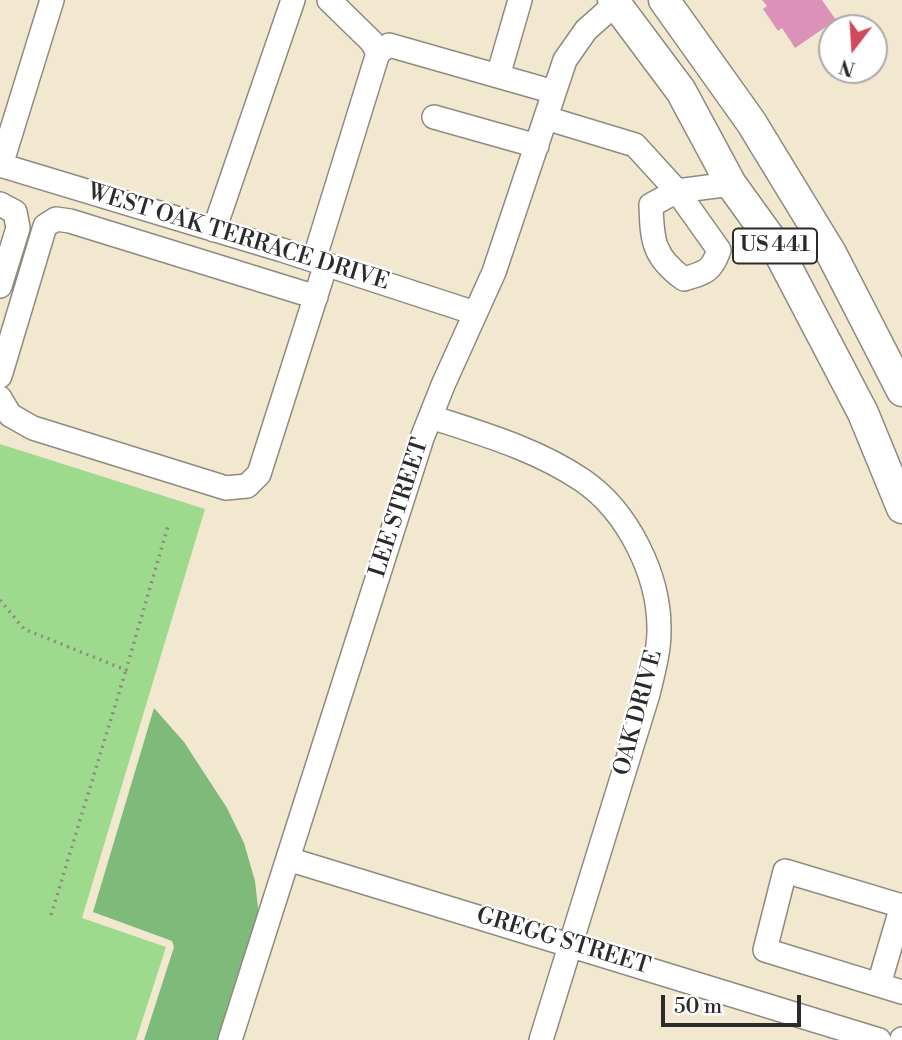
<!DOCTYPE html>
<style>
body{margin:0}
#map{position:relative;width:902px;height:1040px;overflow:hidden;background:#f2e8d0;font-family:"Libre Bodoni",serif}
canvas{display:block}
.north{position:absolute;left:818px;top:14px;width:70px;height:70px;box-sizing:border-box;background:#fff;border:2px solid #aaa;border-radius:50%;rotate:197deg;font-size:19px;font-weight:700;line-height:28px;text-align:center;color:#2b2b2b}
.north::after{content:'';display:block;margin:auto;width:24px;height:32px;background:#d1495b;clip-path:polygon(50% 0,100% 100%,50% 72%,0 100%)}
.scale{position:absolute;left:661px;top:995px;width:140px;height:32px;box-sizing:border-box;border:4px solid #2b2b2b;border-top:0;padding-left:9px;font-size:21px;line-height:24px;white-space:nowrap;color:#2b2b2b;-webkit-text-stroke:5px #fff;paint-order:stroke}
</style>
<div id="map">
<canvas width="902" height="1040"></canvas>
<div class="north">N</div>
<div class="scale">50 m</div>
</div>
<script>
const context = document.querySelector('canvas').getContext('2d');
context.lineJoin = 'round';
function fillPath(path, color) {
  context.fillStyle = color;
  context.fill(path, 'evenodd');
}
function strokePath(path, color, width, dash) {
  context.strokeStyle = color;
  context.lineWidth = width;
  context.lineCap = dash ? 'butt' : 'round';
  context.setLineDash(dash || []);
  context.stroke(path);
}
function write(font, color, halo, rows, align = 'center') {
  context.font = font + ' "Libre Bodoni",serif';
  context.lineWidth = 5;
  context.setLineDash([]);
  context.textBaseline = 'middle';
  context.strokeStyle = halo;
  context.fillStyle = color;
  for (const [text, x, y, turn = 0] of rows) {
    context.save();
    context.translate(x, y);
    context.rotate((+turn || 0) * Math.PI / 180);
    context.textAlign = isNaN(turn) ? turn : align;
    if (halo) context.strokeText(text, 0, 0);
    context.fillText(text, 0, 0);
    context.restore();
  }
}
const green = new Path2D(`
 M0,444L205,509L82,918L166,947L136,1040H0Z`);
const forest = new Path2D(`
 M154,708L184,742L227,808L244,843L255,881L259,917L220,1040H144L174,947L172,941L93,912Z`);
const building = new Path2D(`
 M762,0H822L836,20L795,48L782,28L778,31L763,9L767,6Z`);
const path = new Path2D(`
 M0,600L24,629L126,670L168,526
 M51,915L126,670`);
const minor = new Path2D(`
 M378,53L389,45L554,92
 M498,76L520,0
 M434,117L537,146
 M546,118L635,145L677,191L731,184
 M0,165L282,250L475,313
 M1,165L52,0
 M677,191L719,250C712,271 705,273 684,279C653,257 652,240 651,205Z
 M0,204L15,212L18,228L0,286
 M214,230L293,0
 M314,260L378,53L372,42L329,0
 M0,376L45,226L56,219L70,221L316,297
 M0,398L10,415L33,428L226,488L247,486L259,474L326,264
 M431,417C483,434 536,449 582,480C628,511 660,576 659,631C659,652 653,673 648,694L541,1040
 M288,859L879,1040
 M902,906L785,871L765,950L902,992
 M879,984L902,906
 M230,1040L422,438L443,385L494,272L565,60L586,30L620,0
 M902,1040V1039`);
const major = new Path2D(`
 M613,0L681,91L731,184L775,245L863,413L902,508
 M664,0L751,122L831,253L902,391`);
const shields = [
 [775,246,84]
];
const shieldNames = [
 ["US 441",775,246]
];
const streetNames = [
 ["WEST OAK TERRACE DRIVE",238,238,17],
 ["LEE STREET",400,508,-72],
 ["OAK DRIVE",639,713,-75],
 ["GREGG STREET",563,942,17]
];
fillPath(green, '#9dda8e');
fillPath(forest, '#7eba79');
fillPath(building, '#dc92b8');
strokePath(minor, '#8e8a7e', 26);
strokePath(major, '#8e8a7e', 33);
strokePath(path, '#8e8a7e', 3.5, [2, 5]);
strokePath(minor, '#fff', 23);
strokePath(major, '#fff', 30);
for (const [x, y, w] of shields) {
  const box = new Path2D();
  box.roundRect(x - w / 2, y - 17.5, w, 35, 5);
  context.fillStyle = '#fff';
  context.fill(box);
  strokePath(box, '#2b2b2b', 2);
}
write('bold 21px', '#2b2b2b', null, shieldNames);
write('23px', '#2b2b2b', '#fff', streetNames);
</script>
